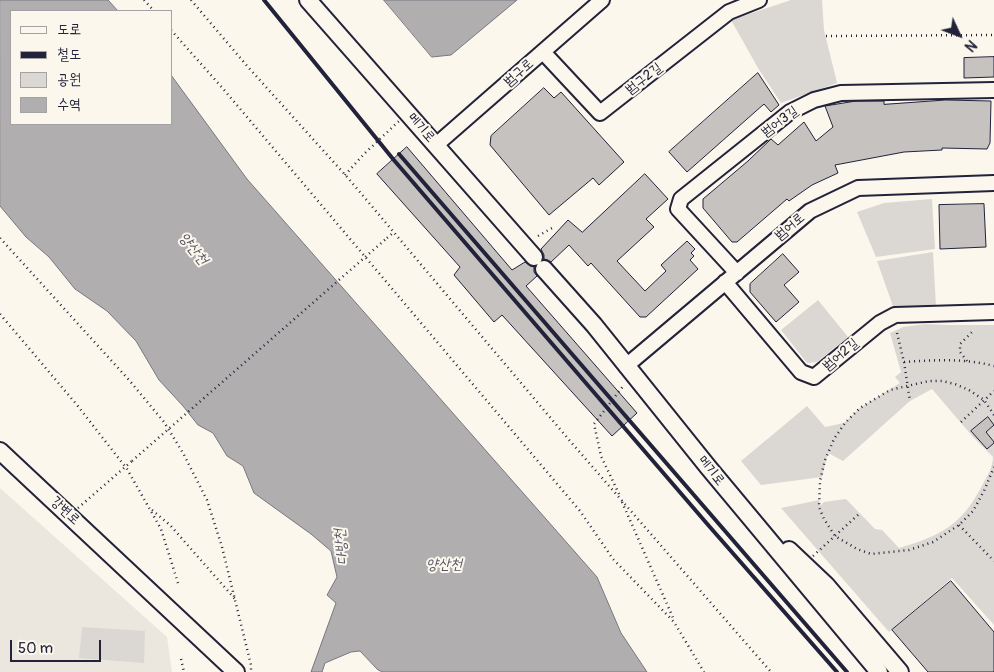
<!DOCTYPE html>
<meta charset="utf-8">
<style>
body{margin:0}
#map{position:relative;width:994px;height:672px;overflow:hidden;background:#fbf7ec;font-family:Pangolin,"Poor Story",sans-serif}
canvas{display:block}
.legend{position:absolute;left:10px;top:10px;width:162px;height:115px;box-sizing:border-box;background:#fbf7ec;border:1px solid #a4a2a5;margin:0;padding:6px 9px;list-style:none;font-size:15px;color:#22223b}
.legend li{display:flex;align-items:center;gap:10px;height:25px}
.legend b{width:25px;border:1px solid #a4a2a5}
.north{position:absolute;left:934px;top:10px;width:50px;height:50px;-webkit-text-stroke:4px #fbf7ec;paint-order:stroke;rotate:133deg;font-size:14px;font-weight:700;line-height:20px;text-align:center;color:#22223b}
.north::after{content:'';display:block;margin:auto;width:18px;height:22px;background:#22223b;clip-path:polygon(50% 0,100% 100%,50% 72%,0 100%)}
.scale{position:absolute;left:10px;top:640px;width:91px;height:22px;box-sizing:border-box;border:2px solid #22223b;border-top:0;padding-left:6px;font-size:15px;line-height:18px;white-space:nowrap;color:#22223b;-webkit-text-stroke:4px #fbf7ec;paint-order:stroke}
</style>
<div id="map">
<canvas width="994" height="672"></canvas>
<ul class="legend">
<li><b style="height:6px;background:#fbf7ec"></b>도로</li>
<li><b style="height:6px;background:#22223b"></b>철도</li>
<li><b style="height:14px;background:#dbd8d3"></b>공원</li>
<li><b style="height:14px;background:#b1aeb0"></b>수역</li>
</ul>
<div class="north">N</div>
<div class="scale">50 m</div>
</div>
<script>
const context = document.querySelector('canvas').getContext('2d');
context.lineJoin = 'round';
function fillPath(path, color) {
  context.fillStyle = color;
  context.fill(path, 'evenodd');
}
function strokePath(path, color, width, dash) {
  context.strokeStyle = color;
  context.lineWidth = width;
  context.lineCap = dash ? 'butt' : 'round';
  context.setLineDash(dash || []);
  context.stroke(path);
}
function write(font, color, halo, rows, align = 'center') {
  context.font = font + ' Pangolin,"Poor Story",sans-serif';
  context.lineWidth = 4;
  context.setLineDash([]);
  context.textBaseline = 'middle';
  context.strokeStyle = halo;
  context.fillStyle = color;
  for (const [text, x, y, turn = 0] of rows) {
    context.save();
    context.translate(x, y);
    context.rotate((+turn || 0) * Math.PI / 180);
    context.textAlign = isNaN(turn) ? turn : align;
    if (halo) context.strokeText(text, 0, 0);
    context.fillText(text, 0, 0);
    context.restore();
  }
}
const built = new Path2D(`
 M0,488L167,637L172,672H0Z`);
const green = new Path2D(`
 M791,0H822L824,30L837,83L781,103L758,68L731,20Z
 M932,199L935,249L876,257L857,212L884,203Z
 M933,252L936,307H902L894,309L877,261Z
 M818,300L848,337L817,362L807,363L781,330Z
 M926,324L947,325H994V625L952,578L889,632L781,508L819,500L820,506L824,502L846,499L875,529L882,530L899,548C943,535 963,524 984,482C988,475 993,466 993,457L973,437L932,389L910,401L843,461L828,453L822,477L761,485L741,461L807,406L825,427L844,423L860,408L900,383L895,377L901,372L890,333L903,327Z
 M82,627L145,631L144,663L79,658Z`);
const water = new Path2D(`
 M0,0H108L118,11H11V124H171V75L247,179L597,577L621,633L647,672H383L378,670L360,651L351,652L325,663L322,672H311L336,603L327,595L337,577L331,551L311,534L254,493L243,466L227,456L213,433L198,425L183,406L159,380L136,341L107,311L75,289L49,257L26,237L0,206Z
 M384,0H517L451,55L432,57Z`);
const building = new Path2D(`
 M994,57V77L964,78V58Z
 M758,73L779,105L771,112L764,104L687,172L669,152Z
 M544,88L554,98L561,92L624,162L599,185L593,178L549,215L490,145L491,136Z
 M946,100L991,101L990,143L987,149L942,148V150L904,152L835,165L838,173L812,185L789,201L787,199L737,242H732L703,208V199L748,161L771,139L778,145L804,122L816,141L833,127L825,106L856,101H884V104Z
 M407,147L512,270L525,262L530,266L534,267V272L537,276L526,286L637,413L612,436L502,315L494,322L454,275L460,267L377,174Z
 M645,174L668,199L646,219L654,227L617,261L645,291L666,271L661,265L687,241L695,249L691,253L694,256L690,260L698,269L646,317H640L591,263L588,266L569,245L551,262L548,260L544,259V255L541,249L568,220L582,232Z
 M984,204L986,247L940,249L939,205Z
 M783,254L799,272L784,285L799,302L776,322L750,292V284Z
 M988,417L994,425L986,432L994,442V443L987,449L971,431Z
 M951,581L994,632V672H928L892,630Z`);
const path = new Path2D(`
 M144,0L154,11
 M191,0L248,67L348,178L570,441L771,672
 M171,30L225,91L580,511L613,559L674,622L704,672
 M826,36L994,35
 M345,175L364,154L399,121
 M538,236L552,228
 M0,238L129,380L164,422L183,453L207,500L222,547L251,665V671
 M387,238L394,232
 M0,314L77,405L127,469L161,529L178,583
 M897,333L904,362L910,401
 M967,361L960,352V344L973,331
 M904,362C935,360 964,358 994,366
 M994,415L984,400L969,390L955,384L942,381H929L890,390L860,408L845,423L834,439L825,460L820,481L819,507L824,519L835,536L857,549L871,554L909,550L933,542L959,525L973,511L984,491L994,467
 M961,422L994,391
 M619,494L601,456L594,424L624,385
 M622,502L674,620
 M78,508L132,461
 M152,510L170,525L235,599
 M959,525L994,561
 M813,556L860,513
 M181,659L184,672`);
const minor = new Path2D(`
 M543,52L600,113L729,12L759,0
 M436,145L602,0
 M737,273L678,209L681,199L790,112L814,100L841,93L994,90
 M725,282L801,372L814,377L880,323L895,315L994,312
 M626,366L810,211L858,188L994,183`);
const tertiary = new Path2D(`
 M308,0L534,257
 M544,269L594,325L708,467L879,672
 M0,451L236,672
 M789,550L826,585L900,672`);
const rail = new Path2D(`
 M264,0L393,159L709,526L837,672
 M399,154L847,672`);
const pathBridge = new Path2D(`
 M132,461L387,238`);
const streetNames = [
 ["범구로",519,73,-41],
 ["범구2길",644,79,-38],
 ["범어3길",780,122,-36],
 ["메기로",421,128,49],
 ["범어로",790,227,-40],
 ["범어2길",841,355,-40],
 ["메기로",711,471,51],
 ["강변로",65,511,43]
];
const waterNames = [
 ["양산천",193,249,51],
 ["다방천",342,547,-96],
 ["양산천",444,565]
];
fillPath(built, '#ebe7df');
fillPath(green, '#dbd8d3');
fillPath(water, '#b1aeb0');
strokePath(water, '#787681', 1);
fillPath(building, '#c6c2c0');
strokePath(building, '#22223b', 1);
strokePath(minor, '#22223b', 18);
strokePath(tertiary, '#22223b', 20);
strokePath(path, '#22223b', 2.5, [1, 4]);
strokePath(minor, '#fbf7ec', 14);
strokePath(tertiary, '#fbf7ec', 16);
strokePath(rail, '#22223b', 4);
strokePath(pathBridge, '#22223b', 2.5, [1, 4]);
write('14px', '#22223b', '#fbf7ec', streetNames);
write('italic 15px', '#545364', '#fbf7ec', waterNames);
</script>
